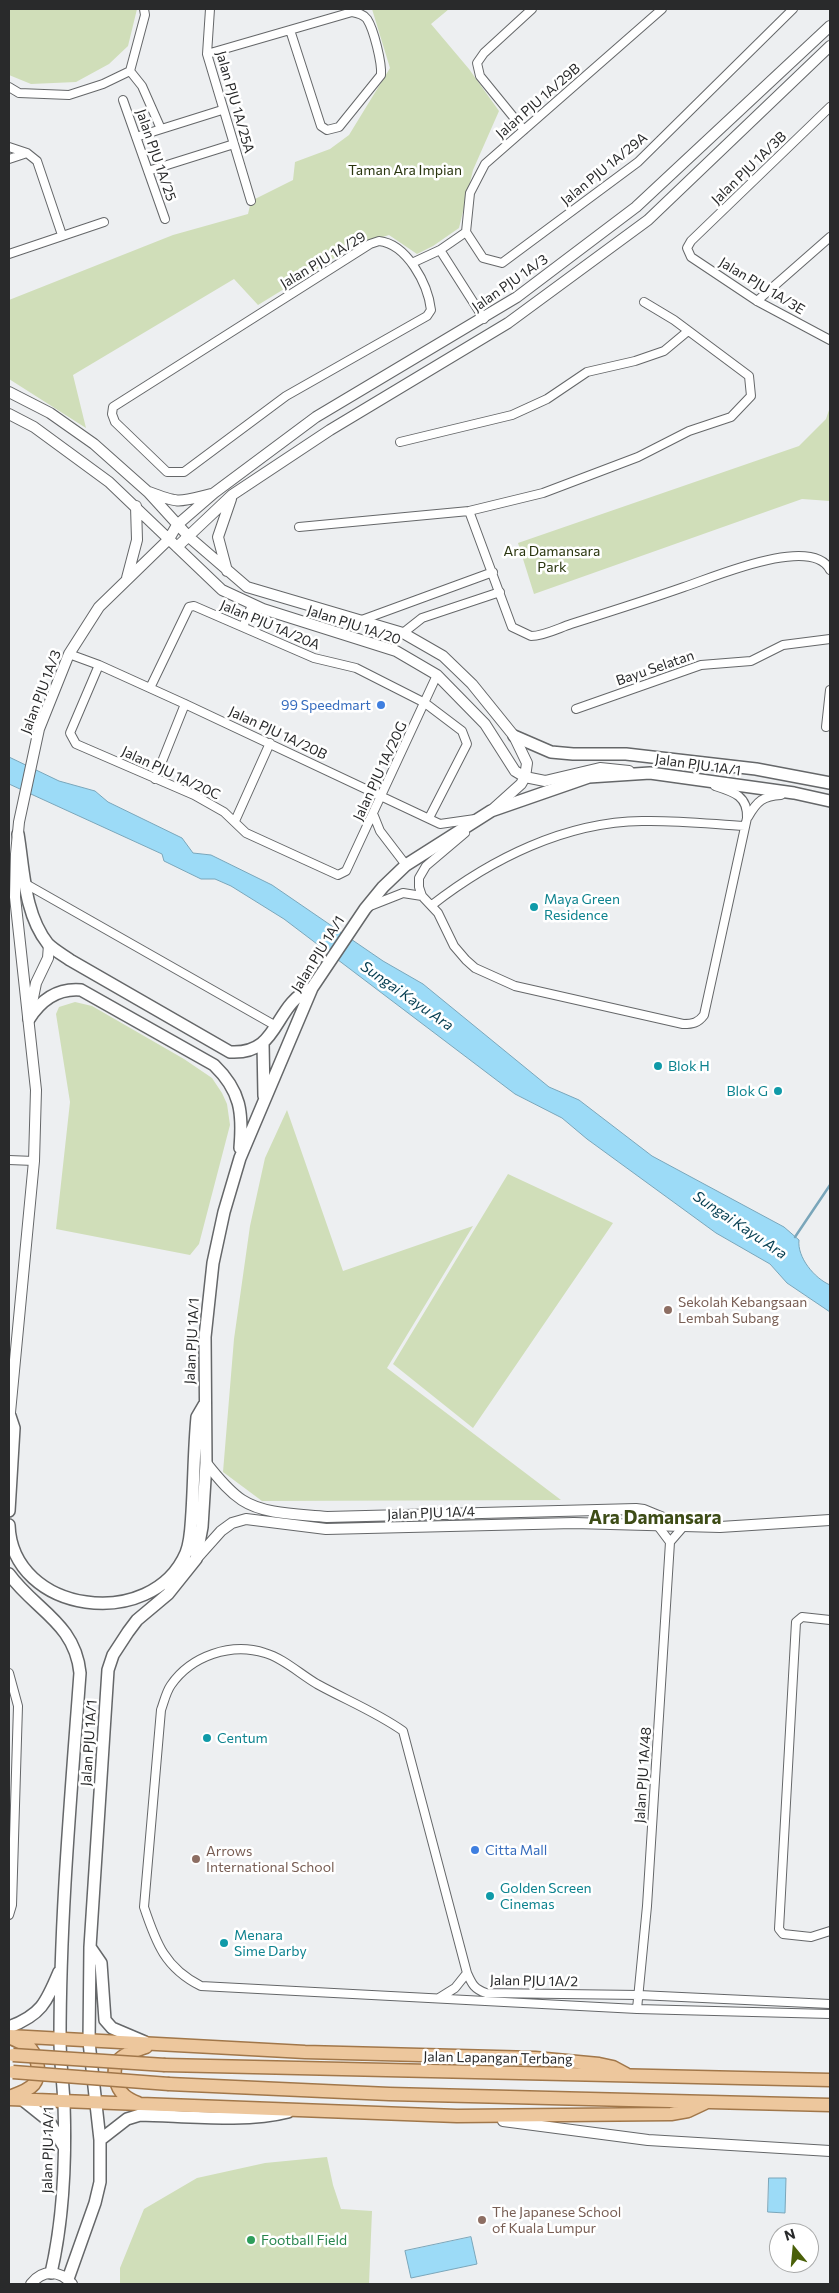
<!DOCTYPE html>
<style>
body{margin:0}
#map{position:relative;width:839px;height:2293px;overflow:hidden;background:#edeff1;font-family:Commissioner,sans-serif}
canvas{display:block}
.frame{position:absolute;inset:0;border:10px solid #292a2b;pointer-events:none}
.north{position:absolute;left:769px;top:2223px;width:50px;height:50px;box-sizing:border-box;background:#fff;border:1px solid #a9aaaa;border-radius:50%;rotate:343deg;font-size:14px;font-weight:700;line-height:20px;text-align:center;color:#292a2b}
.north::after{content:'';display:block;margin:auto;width:18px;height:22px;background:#4a6009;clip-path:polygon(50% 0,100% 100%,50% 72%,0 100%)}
</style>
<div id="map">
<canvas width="839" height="2293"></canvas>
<div class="frame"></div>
<div class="north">N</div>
</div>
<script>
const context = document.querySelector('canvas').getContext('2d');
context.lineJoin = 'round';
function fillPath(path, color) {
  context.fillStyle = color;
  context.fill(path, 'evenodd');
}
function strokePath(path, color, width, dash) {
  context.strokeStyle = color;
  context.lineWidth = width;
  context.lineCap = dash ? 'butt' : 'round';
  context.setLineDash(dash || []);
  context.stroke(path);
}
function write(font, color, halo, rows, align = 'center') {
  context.font = font + ' Commissioner,sans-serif';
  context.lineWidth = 5;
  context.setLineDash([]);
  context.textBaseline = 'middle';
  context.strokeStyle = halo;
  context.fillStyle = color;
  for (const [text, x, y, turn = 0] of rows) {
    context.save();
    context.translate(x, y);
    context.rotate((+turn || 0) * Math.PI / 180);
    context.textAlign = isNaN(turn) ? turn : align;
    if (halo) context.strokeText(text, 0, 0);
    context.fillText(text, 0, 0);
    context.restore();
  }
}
const green = new Path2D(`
 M9,9H137L128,46L109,64L76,82L31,84L9,75Z
 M372,9H449L431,24L469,69L499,111L473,170L459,228L433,246L417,254L389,235L354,246L258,305L234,279L73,375L86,428L9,379V300L173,235L248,214L251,201L293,180L295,162L330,149L349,135L390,68Z
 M830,407V501L802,499L534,594L518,543L799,446L826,419Z
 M75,1002L92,1006L184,1059L212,1078L222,1093L227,1104L230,1125L199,1244L190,1255L56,1229L70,1102L56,1014L59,1007Z
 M287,1110L343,1271L473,1226L387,1368L561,1500L262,1501L223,1472L234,1339L250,1226L265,1158Z
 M508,1174L613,1223L473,1428L393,1364Z
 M327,2157L333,2185L341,2209L372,2211L369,2284H120V2268L144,2209L197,2178L265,2163Z`);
const water = new Path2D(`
 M9,757L59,781L95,791L108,802L182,838L193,853L211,855L272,885L383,961L423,984L549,1087L579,1100L652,1156L784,1227L799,1240C797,1257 814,1278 830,1285V1312L787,1283L770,1264L716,1233L587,1139L562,1118L515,1094L284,919L231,886L215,879H201L164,861L162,854L9,784Z
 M769,2178H786L785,2213L768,2212Z
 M471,2237L477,2264L411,2278L405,2251Z`);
const stream = new Path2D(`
 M795,1237L830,1185`);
const minor = new Path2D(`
 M210,9L207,54L251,201
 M207,54L352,12C358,13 363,14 367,19C374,30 382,63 381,75L339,127L327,130L321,126L290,30
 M130,71L142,86L161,129
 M9,87L19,93L69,95L103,84L130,71L145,15L144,9
 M123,100L165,219
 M830,107L691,241L687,248L691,257L757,301L830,340
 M524,130L480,76L477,63L484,53L532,9
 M136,137L222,110
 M9,147L27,153L37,161L62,235
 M9,159L27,153
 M148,171L234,144
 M466,232L483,258L502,263L638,162L793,9
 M466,232L470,193L485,164L662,9
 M379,241C407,244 428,284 431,310L427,316L286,396L184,472H167L115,422L112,414L113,407L370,244Z
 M440,250L484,319
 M9,254L104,222
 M412,263L440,250L466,232
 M757,301L830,237
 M400,442L512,415L547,399L587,372L635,361L664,351L688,331
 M469,511L512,627L531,636C544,636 559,628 571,624C609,612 647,600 684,587C712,578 812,534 830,570
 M299,527L469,511L543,493L638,457L689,431L731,417L751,396L749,376L674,320L644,302
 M359,621L493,572
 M243,627L252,605
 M403,633L422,618L500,592
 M69,654L99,665L185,704L440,824L475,819
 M99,665L70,733L76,744L194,795L224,812L246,833L338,875L346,871L437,675
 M150,688L189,607L194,606L314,658L356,668L425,703L462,731L467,744L429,818
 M576,709L701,665L751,661L783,645L830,639
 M826,727L830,690
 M155,779L185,704
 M374,816L380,831L406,865
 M748,817C757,801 763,796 781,795
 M235,821L270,743
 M465,833L426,866L419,878V887L422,896L438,913L454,946L466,960L475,968L515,986L683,1024C693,1024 698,1023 704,1015L747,818C748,796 734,792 715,786
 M26,884L276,1026
 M432,905C491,859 565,822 642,821C676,820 711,824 745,826
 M370,906L403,893L422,896
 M9,1160L34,1161
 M658,1526L670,1542
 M830,1620L802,1617L796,1622L779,1929L783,1934L811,1937L830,1931
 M9,1673L18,1706L12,1905L9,1915
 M439,1998L455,1988L467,1973
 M830,2004L639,1995L486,1993C474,1989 472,1984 467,1973L403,1731C376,1712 346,1700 317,1684C300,1674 283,1658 265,1653C231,1642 191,1656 171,1685C166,1692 164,1702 161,1710L144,1907C156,1943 165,1968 201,1986L637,2009L830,2014
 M637,2009L647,1906L670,1542L683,1527`);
const tertiary = new Path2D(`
 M9,392L50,413L94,444L148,492L189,537L247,587L403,633L443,656L472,684L514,736L527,763L525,777L521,784L491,811
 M9,414L34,427L109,482L222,590L263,609L396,651L437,675L485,724L515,771L525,777L545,781L600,768L629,771
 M149,492C180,504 179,502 211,494
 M177,547L232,495L330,430L508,323L648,220L830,46
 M227,571L218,537L231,499
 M127,578L137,540L136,506
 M31,1008L36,983L48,958L49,945
 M9,1423L34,1161L36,1090L15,897L16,854L19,822L39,729L69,654L99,607L169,539L177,525L214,493L316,417L517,297L636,207L830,26
 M206,1463C217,1476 227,1490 242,1500C265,1515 300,1514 327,1517L636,1509L644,1510L678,1524
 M196,1559L221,1531L232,1523L246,1519L326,1529L574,1523L720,1527L830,1520
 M503,2121L648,2140L830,2151
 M31,2284C43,2269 60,2270 72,2284`);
const secondary = new Path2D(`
 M514,736L551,752L573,754H626L756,769L830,783
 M18,834C24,870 24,914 48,944C54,950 63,955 70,960L230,1052C281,1055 272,1005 312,988
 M29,1019C41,1000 58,988 81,990L214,1065C241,1091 243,1113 240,1148
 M263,1043L264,1096
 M9,1511L14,1428L10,1416
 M9,1525C12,1614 152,1632 186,1553C191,1541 191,1525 192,1512C194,1480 194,1449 197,1417L204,1405
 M9,1574C35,1610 75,1623 80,1673C71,1795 60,1917 60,2039C60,2061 63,2082 64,2103C66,2160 64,2217 51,2273
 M90,1947L101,1963L105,2020L112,2028L145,2042
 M9,2027C41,2015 46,2003 59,1972
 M24,2101L49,2121L64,2147
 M100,2140L127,2119L140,2115C185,2116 246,2123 288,2112
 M68,2279L95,2203L100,2182V2140L89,2042L90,1947L108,1670L113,1655L128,1632L137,1620L168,1594L196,1559L202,1527L206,1463L205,1337L213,1263L224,1212L240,1158L312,988L365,909L383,887L406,865L491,811L589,777L650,773L794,793L830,801`);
const primary = new Path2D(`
 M9,2036L305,2052L535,2058L599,2064L613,2067L626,2074
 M165,2065L830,2080
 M169,2084L389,2094L830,2105
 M9,2097C17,2094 28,2091 34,2084C41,2075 38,2058 31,2049C27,2044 19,2042 13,2039
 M9,2099L457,2116L671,2114L688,2111L705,2103
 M138,2103C133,2101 127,2098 124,2095C116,2088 111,2070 118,2061C124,2053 138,2050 146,2047`);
const primaryBridge = new Path2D(`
 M13,2055L165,2065
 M13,2072L169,2084`);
const markers = [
 [381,705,5,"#3f7fe0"],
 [534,907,5,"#0f9aa8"],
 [658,1066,5,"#0f9aa8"],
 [778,1091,5,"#0f9aa8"],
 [668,1310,5,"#8d6e63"],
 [207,1738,5,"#0f9aa8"],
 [475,1850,5,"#3f7fe0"],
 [196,1859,5,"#8d6e63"],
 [490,1896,5,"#0f9aa8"],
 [224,1943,5,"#0f9aa8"],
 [482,2220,5,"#8d6e63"],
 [251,2240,5,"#2e9e5b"]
];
const streetNames = [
 ["Jalan PJU 1A/29B",538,101,-41],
 ["Jalan PJU 1A/25A",235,102,74],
 ["Jalan PJU 1A/25",156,155,71],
 ["Jalan PJU 1A/3B",749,168,-44],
 ["Jalan PJU 1A/29A",604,169,-39],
 ["Jalan PJU 1A/29",323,260,-31],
 ["Jalan PJU 1A/3",510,283,-35],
 ["Jalan PJU 1A/3E",762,286,31],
 ["Jalan PJU 1A/20A",270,625,23],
 ["Jalan PJU 1A/20",354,625,18],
 ["Bayu Selatan",655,668,-19],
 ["Jalan PJU 1A/3",41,692,-69],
 ["Jalan PJU 1A/20B",278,733,25],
 ["Jalan PJU 1A/1",698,765,8],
 ["Jalan PJU 1A/20G",380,771,-65],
 ["Jalan PJU 1A/20C",171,773,25],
 ["Jalan PJU 1A/1",318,954,-58],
 ["Jalan PJU 1A/1",192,1341,-87],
 ["Jalan PJU 1A/4",431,1513,-2],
 ["Jalan PJU 1A/1",89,1743,-86],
 ["Jalan PJU 1A/48",643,1775,-86],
 ["Jalan PJU 1A/2",534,1981,1],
 ["Jalan Lapangan Terbang",498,2058,1],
 ["Jalan PJU 1A/1",48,2150,-89]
];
const parkNames = [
 ["Taman Ara Impian",405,170],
 ["Ara Damansara",552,551],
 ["Park",552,567]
];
const shopNames = [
 ["99 Speedmart",371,705],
 ["Citta Mall",485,1850,"left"]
];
const cultureNames = [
 ["Maya Green",544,899],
 ["Residence",544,915],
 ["Blok H",668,1066],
 ["Blok G",768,1091,"right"],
 ["Centum",217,1738],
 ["Golden Screen",500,1888],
 ["Cinemas",500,1904],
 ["Menara",234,1935],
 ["Sime Darby",234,1951]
];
const educationNames = [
 ["Sekolah Kebangsaan",678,1302],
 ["Lembah Subang",678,1318],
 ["Arrows",206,1851],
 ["International School",206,1867],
 ["The Japanese School",492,2212],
 ["of Kuala Lumpur",492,2228]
];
const leisureNames = [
 ["Football Field",261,2240]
];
const waterNames = [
 ["Sungai Kayu Ara",407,996,35],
 ["Sungai Kayu Ara",740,1225,34]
];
const districtNames = [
 ["Ara Damansara",655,1518]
];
fillPath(green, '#d0deb9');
fillPath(water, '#9cdbf7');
strokePath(water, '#7aa6ba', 1);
strokePath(stream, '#7aa6ba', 2.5);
strokePath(minor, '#656769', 10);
strokePath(tertiary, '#656769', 12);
strokePath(secondary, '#656769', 14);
strokePath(primary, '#a1774a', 15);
strokePath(minor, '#fff', 8);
strokePath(tertiary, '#fff', 10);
strokePath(secondary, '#fff', 11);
strokePath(primary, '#edc79d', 12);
strokePath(primaryBridge, '#a1774a', 15, []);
strokePath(primaryBridge, '#edc79d', 12);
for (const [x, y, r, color] of markers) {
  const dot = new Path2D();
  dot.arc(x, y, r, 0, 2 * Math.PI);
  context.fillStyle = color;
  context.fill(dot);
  strokePath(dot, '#fff', 2);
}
write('14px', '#292a2b', '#fff', streetNames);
write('14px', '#29350e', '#fff', parkNames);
write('14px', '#366cbe', '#fff', shopNames, 'right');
write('14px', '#0d838f', '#fff', cultureNames, 'left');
write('14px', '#785e54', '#fff', educationNames, 'left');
write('14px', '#27864d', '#fff', leisureNames, 'left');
write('italic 15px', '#053e51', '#fff', waterNames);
write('bold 19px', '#3d4c16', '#fff', districtNames);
</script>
